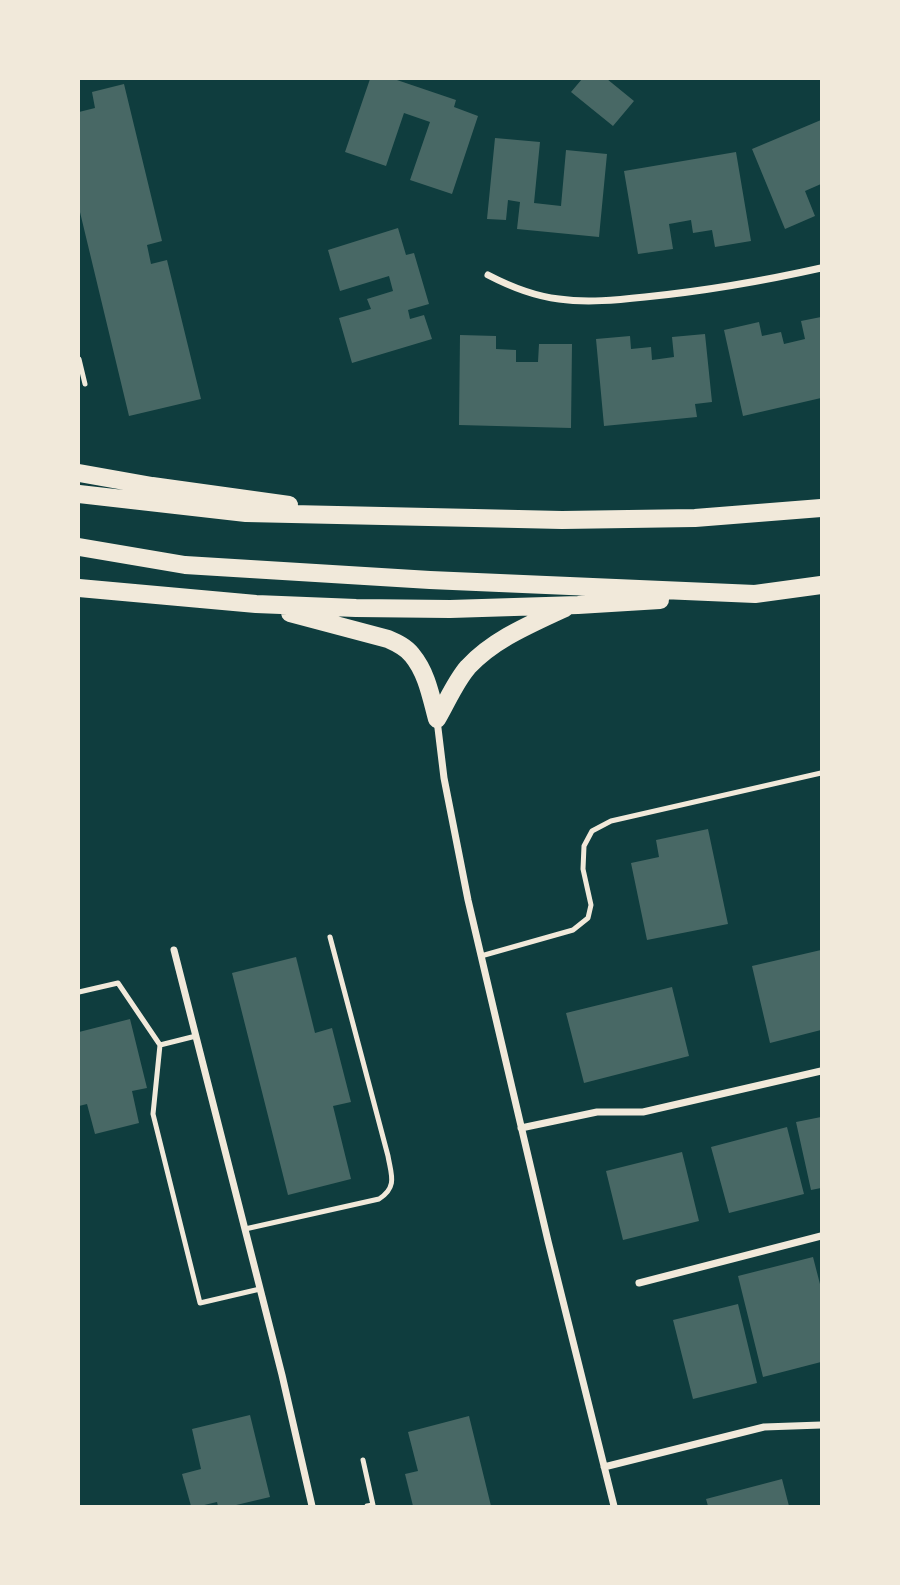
<!DOCTYPE html>
<style>
body{margin:0}
#map{position:relative;width:900px;height:1585px;overflow:hidden;background:#0f3d3e;font-family:Lato,sans-serif}
canvas{display:block}
.frame{position:absolute;inset:0;border:80px solid #f1e9da;pointer-events:none}
</style>
<div id="map">
<canvas width="900" height="1585"></canvas>
<div class="frame"></div>
</div>
<script>
const context = document.querySelector('canvas').getContext('2d');
context.lineJoin = 'round';
function fillPath(path, color) {
  context.fillStyle = color;
  context.fill(path, 'evenodd');
}
function strokePath(path, color, width, dash) {
  context.strokeStyle = color;
  context.lineWidth = width;
  context.lineCap = dash ? 'butt' : 'round';
  context.setLineDash(dash || []);
  context.stroke(path);
}
const building = new Path2D(`
 M370,79H394L456,100L454,107L478,116L452,194L410,180L430,122L404,113L386,166L345,152Z
 M582,79H607L634,101L613,126L571,92Z
 M124,84L162,241L147,245L151,264L167,260L201,399L129,416L79,208V112L95,108L92,92Z
 M821,120V184L805,191L815,216L785,229L752,149Z
 M495,138L540,142L534,203L561,206L566,150L607,154L599,237L517,229L520,202L508,200L506,220L487,219Z
 M736,152L751,241L715,247L712,230L693,233L691,220L669,224L673,249L638,254L624,171Z
 M398,228L406,255L414,253L429,304L408,310L410,319L424,315L432,339L352,363L339,318L371,309L367,299L393,291L389,276L340,291L328,250Z
 M821,317V398L743,416L724,330L759,322L762,336L781,332L784,344L805,339L801,321Z
 M705,334L712,402L695,404L697,417L604,426L596,339L630,336L631,349L651,347L652,360L674,357L672,337Z
 M460,335L496,336V349L516,350V362H538L539,344H572L571,428L459,425Z
 M708,829L728,924L647,940L631,863L659,857L656,840Z
 M821,950V1030L770,1043L752,966Z
 M296,957L315,1033L332,1028L351,1102L333,1106L351,1179L288,1195L232,973Z
 M672,987L689,1056L584,1083L566,1013Z
 M130,1019L147,1088L132,1091L139,1123L95,1134L87,1104L79,1106V1032Z
 M821,1117V1188L811,1190L796,1122Z
 M787,1127L804,1194L729,1213L711,1147Z
 M682,1152L699,1221L623,1240L606,1171Z
 M813,1257L821,1288V1362L763,1377L738,1276Z
 M738,1304L757,1383L693,1399L673,1320Z
 M250,1415L270,1497L232,1506H218L217,1502L200,1506H191L182,1474L201,1469L192,1429Z
 M469,1416L491,1506H413L405,1474L418,1471L408,1432Z
 M782,1479L789,1506H708L706,1499Z`);
const service = new Path2D(`
 M79,359L85,384
 M481,956L573,930L588,918L591,905L583,869L584,846L592,831L611,821L821,773
 M79,992L118,983L160,1045L196,1036
 M160,1045L153,1114L200,1303L260,1289
 M245,1229L379,1199C398,1187 391,1174 388,1156L330,937
 M363,1460L373,1505L367,1506`);
const minor = new Path2D(`
 M488,275C511,287 533,296 559,299C587,303 617,300 645,297C705,291 763,281 821,268
 M437,720L444,778L468,900L548,1241L614,1506
 M174,950L282,1375L312,1506
 M521,1128L597,1112H643L821,1071
 M639,1283L821,1236
 M604,1467L764,1427L821,1425`);
const primary = new Path2D(`
 M79,473L152,486L289,505
 M79,494L246,513L474,518L562,520L695,518L821,508
 M79,547L185,565L430,580L755,594L821,585
 M79,588L256,604L356,608L450,609L578,605L660,600
 M290,613L388,639C397,643 406,647 412,655C427,673 431,697 437,719
 M437,719C447,702 455,682 468,667C494,639 531,624 565,608`);
fillPath(building, '#486865');
strokePath(service, '#f1e9da', 5);
strokePath(minor, '#f1e9da', 7);
strokePath(primary, '#f1e9da', 18);
</script>
